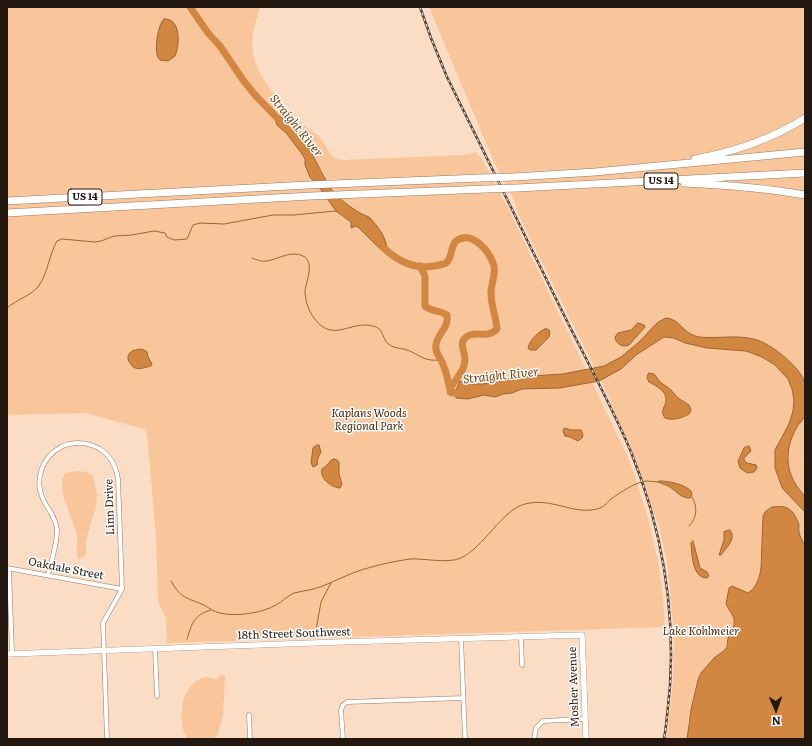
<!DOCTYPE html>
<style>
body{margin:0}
#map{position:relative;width:812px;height:746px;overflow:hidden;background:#fbdcc4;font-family:Literata,serif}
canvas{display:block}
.frame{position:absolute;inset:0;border:8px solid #23180f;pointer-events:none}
.north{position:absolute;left:756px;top:690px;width:40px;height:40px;-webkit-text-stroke:3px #fff;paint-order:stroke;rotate:178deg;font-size:11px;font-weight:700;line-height:16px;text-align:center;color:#23180f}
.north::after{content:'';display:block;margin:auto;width:14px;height:18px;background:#23180f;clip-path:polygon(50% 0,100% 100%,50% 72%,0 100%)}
</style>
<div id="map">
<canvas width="812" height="746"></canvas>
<div class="frame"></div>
<div class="north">N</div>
</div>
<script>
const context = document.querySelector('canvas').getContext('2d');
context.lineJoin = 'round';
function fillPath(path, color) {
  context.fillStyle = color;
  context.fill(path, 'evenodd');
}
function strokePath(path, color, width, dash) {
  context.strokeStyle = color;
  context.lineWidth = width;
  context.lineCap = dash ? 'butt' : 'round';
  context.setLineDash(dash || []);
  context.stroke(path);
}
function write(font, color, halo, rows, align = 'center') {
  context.font = font + ' Literata,serif';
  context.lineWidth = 3;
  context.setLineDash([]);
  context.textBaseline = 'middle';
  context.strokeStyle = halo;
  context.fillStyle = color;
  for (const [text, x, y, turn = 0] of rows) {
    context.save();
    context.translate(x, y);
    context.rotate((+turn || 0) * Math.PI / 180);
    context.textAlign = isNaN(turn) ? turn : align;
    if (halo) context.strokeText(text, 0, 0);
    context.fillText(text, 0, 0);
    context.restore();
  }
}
const green = new Path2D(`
 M7,7H260C255,23 249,42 254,58C259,80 286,110 303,124C308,129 315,133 320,138C330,147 326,158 343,160L462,155L471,154L475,152L481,158L507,206L626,453C648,509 663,567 665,627L167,643L166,618L158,602L156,537L147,434L144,429L85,413L7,415ZM280,116L290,123L303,139L314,155L333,191L347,205H332C327,200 324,193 320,187C317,183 312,180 310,176C306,170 306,164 304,158C300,146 286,133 277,125Z
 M429,7H805V546L799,532V523L792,511L788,508L783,507L763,517C761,539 768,574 751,592C745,594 738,590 732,586L729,588L728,600L726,603L734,618V625L730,633L727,647L725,650L720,653L701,673L688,723L687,739H666L673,682L674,633L667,562L659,526L608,395L519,216L514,200L494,162Z
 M77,471L87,472L93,476L97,495L96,506L86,540V554L82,558L78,559C75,551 78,544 77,537C74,517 55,491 65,473Z
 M222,674L225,677L223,715L218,734L213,739H187C177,721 180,686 202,678C206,676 212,678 217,679Z`);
const water = new Path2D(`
 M164,19C181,18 180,45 175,56L168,61L160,60C159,58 157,57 157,54C155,47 158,24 164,19Z
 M275,115C303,121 317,169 332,190C339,199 350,207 360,213C363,215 369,216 371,219C379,228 387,238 387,251L379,248L359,228L356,226L351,228V222L336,211L319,187L310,177L305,165V159L302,154L287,134L277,125Z
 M666,318C681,319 682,334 699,337C719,339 737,334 757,340C771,344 802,368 805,384C806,389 805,396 805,402C805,406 806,413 804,417C803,421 799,423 797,427C783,451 785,476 805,496V512L783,489L780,482L775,468V450L789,424L793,411L794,400L792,389L788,379L775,365L762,357L746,351L707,348L685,343L674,338L664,337L636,355L621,369L599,381L560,388L522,389L512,393L503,394L495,397L484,395L468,399L456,398L455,392L460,381L469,384H483L505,379L531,376L563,374L604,366L621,357L639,342L657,323Z
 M638,323L644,325L645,327L629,345C624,347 620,346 616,341L615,337L618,333L631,330Z
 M545,329H548L550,331L549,337L536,350H530L528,348C529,341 539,331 545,329Z
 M142,349L147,352L148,357L152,364L151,366C143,368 135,372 130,363C128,360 127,358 129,354L132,351Z
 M649,373L654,374L660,382L670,389L678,398L689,405L691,410L689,414C682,418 673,421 665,418C659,410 666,407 666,400C667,391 655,385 649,382L647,378Z
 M565,428L571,430H581L583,435L582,438L578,441L570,437L565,436L563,431Z
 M317,445H319L321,452L318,458L317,465L313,467L311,463L313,448Z
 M749,446L750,448L751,451L744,458V460L747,463L756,465L757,468L754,472L747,473L740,468L738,461L744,448Z
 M334,459L337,460L339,462V474L342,484L340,488C333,488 319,479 322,469C324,467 325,467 327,465C330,462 330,460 334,459Z
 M659,481C669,481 684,484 691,491L692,495L690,498C681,498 677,492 670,487C667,485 662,484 658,482Z
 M772,507C787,505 792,508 798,522C800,525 798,528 799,532C800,537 803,541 805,546V739H687L691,710L698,680L701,673L714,658L725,650L727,647L728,638L734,625V618L726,604L729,588L732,586L748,593C756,589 760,576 761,568L763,516L765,512Z
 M730,530C737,539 726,548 721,555H719L724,540V532Z
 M693,541L700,568L707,572L709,576L707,578C692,578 692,554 691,543Z`);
const stream = new Path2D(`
 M252,258C257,260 262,262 267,261C279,259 291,250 303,256C316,263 305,282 305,293C306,302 308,310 314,318C333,344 350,320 373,326C385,328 381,340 390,345C393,348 400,348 404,349C421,354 421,362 441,360
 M7,308C16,300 30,296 38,287C48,273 49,255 57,241L62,239L95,242L101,241L114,236L132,235L154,231L165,233L167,237L174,240L187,239L193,225L200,223L224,224L273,215H293L336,211
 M689,526C697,518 698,507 692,497
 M171,581C182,600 186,597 204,605C209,608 214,612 220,613C236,617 262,613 276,605C282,602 287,596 294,593C302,591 312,590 320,587C336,581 352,572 368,568C381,564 396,561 410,559C424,558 447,564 461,558C485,546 502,510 525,504C551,497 573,515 597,509C603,508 607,503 611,499C621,492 634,483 646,481C650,481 654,482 658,482
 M316,630L321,602L331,583
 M187,639C192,623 194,615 211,610`);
const river = new Path2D(`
 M190,7L208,33L220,46L243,80L255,95L282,123
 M380,244C395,260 412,270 434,266C438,265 443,265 446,263C453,257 450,247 456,241C472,229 490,252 494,266C496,274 491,284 491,293C491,305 496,317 497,329C486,340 475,329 465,338C459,344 465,352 465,359C465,371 456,378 450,389V392L452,393L464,392
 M420,266L425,276V306C432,312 440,310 447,315C449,328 438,333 436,344C434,353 442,359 444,367C447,374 448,382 450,389`);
const street = new Path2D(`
 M7,568L122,589
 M9,569L12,654
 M48,575C52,560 57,544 57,530C56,517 48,510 43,499C34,480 42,457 61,447C73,441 88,442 100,449C111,456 116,466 118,479L122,589L103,623L107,739
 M521,637L522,665
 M461,638L465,739
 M155,649L157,696
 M249,715L250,739
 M343,739L341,710L343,705L347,702L463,698
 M534,739L536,728L543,721L585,719`);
const secondary = new Path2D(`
 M7,654L340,642L582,635L586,739`);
const highway = new Path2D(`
 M695,159C733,152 772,139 805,118
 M514,177L595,172L805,152
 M684,183C725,185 765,188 805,195
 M517,188L805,173
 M7,201L308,185L480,178
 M7,213L311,196L486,189`);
const rail = new Path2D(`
 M420,7L431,38L447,77C485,155 524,233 562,311C585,358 611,404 631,452C661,526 675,606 670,686C668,704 667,722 664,739`);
const highwayBridge = new Path2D(`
 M480,178L514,177
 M486,189L517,188`);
const shields = [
 [661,181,34],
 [85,197,34]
];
const shieldNames = [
 ["US 14",661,181],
 ["US 14",85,197]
];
const parkNames = [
 ["Kaplans Woods",369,414],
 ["Regional Park",369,427],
 ["Lake Kohlmeier",701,632]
];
const streetNames = [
 ["Linn Drive",110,507,-92],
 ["Oakdale Street",66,569,11],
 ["18th Street Southwest",294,634,-2],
 ["Mosher Avenue",574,687,-92]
];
const waterNames = [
 ["Straight River",296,126,51],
 ["Straight River",501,376,-6]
];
fillPath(green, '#f9c59b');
fillPath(water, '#d18642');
strokePath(water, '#9d6533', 1);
strokePath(stream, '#9d6533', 1);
strokePath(river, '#d18642', 7);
strokePath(street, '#967a64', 5);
strokePath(secondary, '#967a64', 6);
strokePath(highway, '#967a64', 8);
strokePath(street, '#fff', 4);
strokePath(secondary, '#fff', 5.5);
strokePath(highway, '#fff', 7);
strokePath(rail, '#544438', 2.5);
strokePath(rail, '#fff', 1, [3]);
strokePath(highwayBridge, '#967a64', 8, []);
strokePath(highwayBridge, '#fff', 7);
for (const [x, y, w] of shields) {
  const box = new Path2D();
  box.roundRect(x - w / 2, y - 8, w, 16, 3);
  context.fillStyle = '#fff';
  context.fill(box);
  strokePath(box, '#23180f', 1);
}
write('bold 10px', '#23180f', null, shieldNames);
write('italic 11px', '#492b0e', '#fff', parkNames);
write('11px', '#23180f', '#fff', streetNames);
write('italic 12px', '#713f0a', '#fff', waterNames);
</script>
